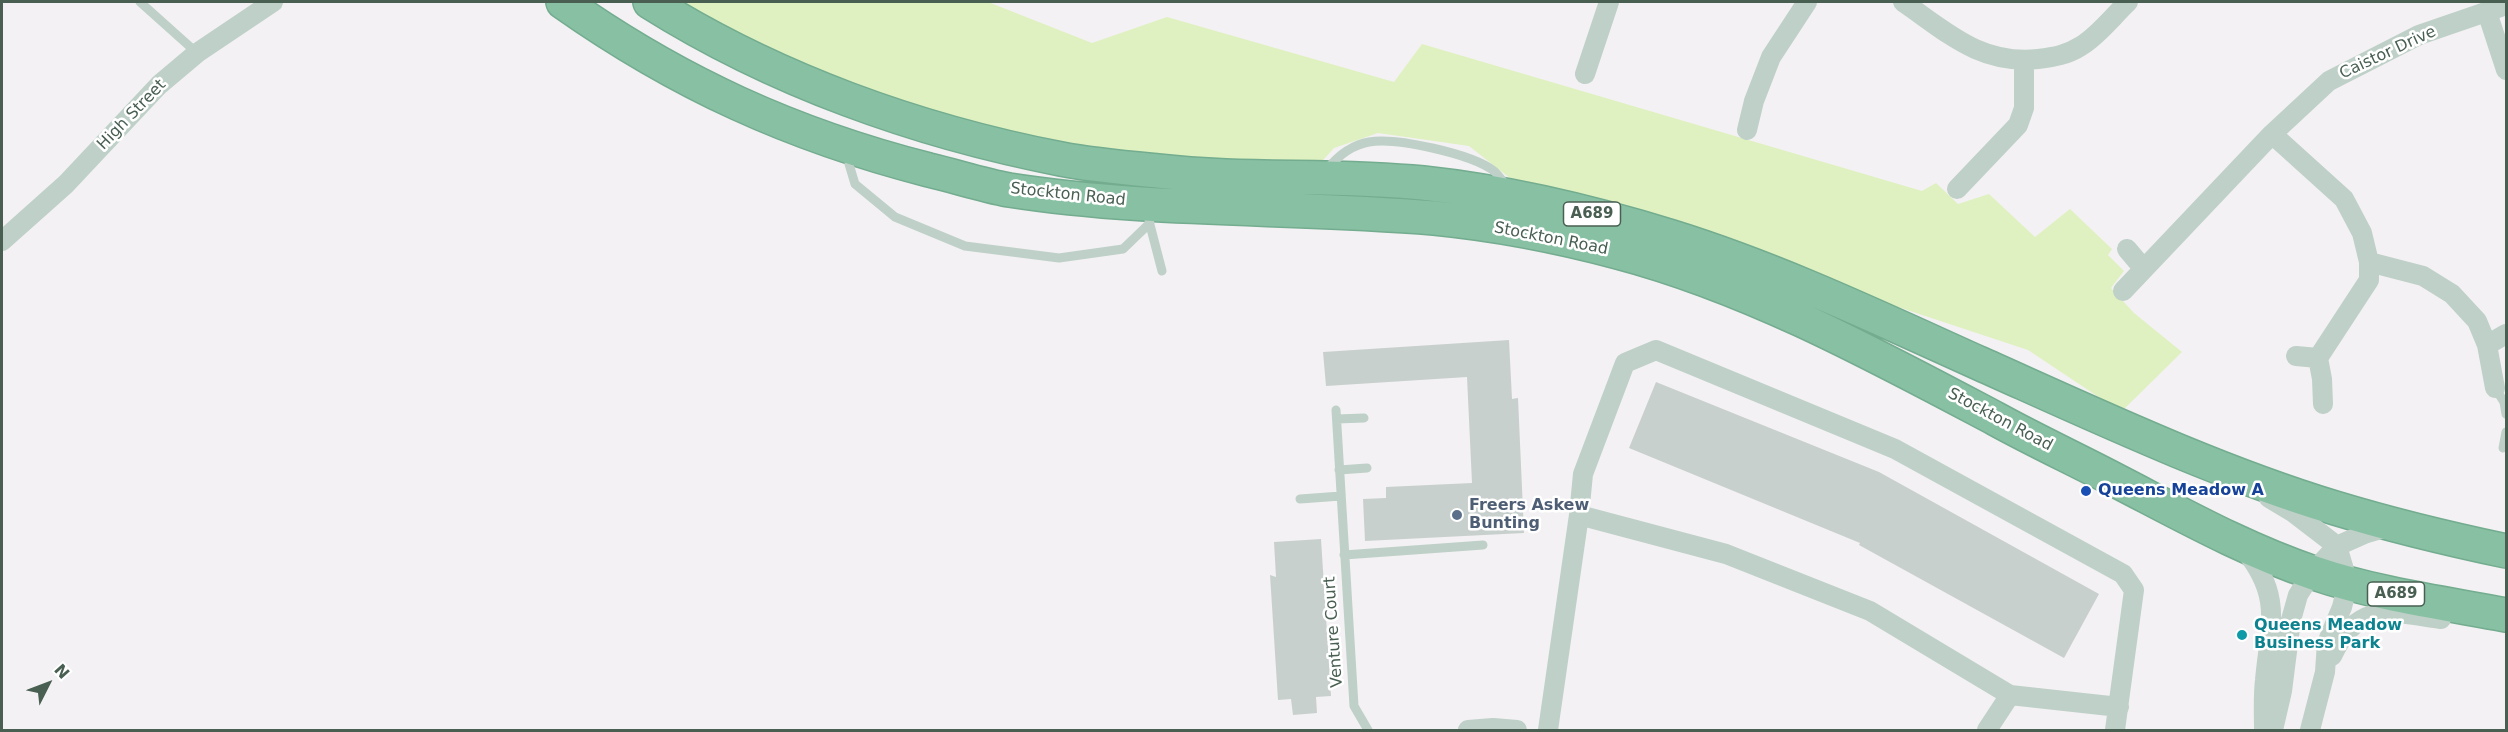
<!DOCTYPE html>
<style>
body{margin:0}
#map{position:relative;width:2508px;height:732px;overflow:hidden;background:#f3f1f3;font-family:"DejaVu Sans",sans-serif}
canvas{display:block}
.frame{position:absolute;inset:0;border:3px solid #485f52;pointer-events:none}
.north{position:absolute;left:18px;top:654px;width:60px;height:60px;-webkit-text-stroke:4px #fff;paint-order:stroke;rotate:48deg;font-size:16px;font-weight:700;line-height:24px;text-align:center;color:#485f52}
.north::after{content:'';display:block;margin:auto;width:21px;height:27px;background:#485f52;clip-path:polygon(50% 0,100% 100%,50% 72%,0 100%)}
</style>
<div id="map">
<canvas width="2508" height="732"></canvas>
<div class="frame"></div>
<div class="north">N</div>
</div>
<script>
const context = document.querySelector('canvas').getContext('2d');
context.lineJoin = 'round';
function fillPath(path, color) {
  context.fillStyle = color;
  context.fill(path, 'evenodd');
}
function strokePath(path, color, width, dash) {
  context.strokeStyle = color;
  context.lineWidth = width;
  context.lineCap = dash ? 'butt' : 'round';
  context.setLineDash(dash || []);
  context.stroke(path);
}
function write(font, color, halo, rows, align = 'center') {
  context.font = font + ' "DejaVu Sans",sans-serif';
  context.lineWidth = 5;
  context.setLineDash([]);
  context.textBaseline = 'middle';
  context.strokeStyle = halo;
  context.fillStyle = color;
  for (const [text, x, y, turn = 0] of rows) {
    context.save();
    context.translate(x, y);
    context.rotate((+turn || 0) * Math.PI / 180);
    context.textAlign = isNaN(turn) ? turn : align;
    if (halo) context.strokeText(text, 0, 0);
    context.fillText(text, 0, 0);
    context.restore();
  }
}
const green = new Path2D(`
 M673,2H988L1092,43L1167,17L1394,82L1422,44L1922,191L1936,183L1958,204L1989,194L2035,237L2070,209L2112,249L2108,255L2124,271L2111,288L2134,313L2182,352L2121,412L2028,350L1511,179L1469,146L1378,133L1334,148L1315,169L1128,155L985,131L851,88Z`);
const building = new Path2D(`
 M1509,340L1512,399L1518,398L1524,533L1365,541L1363,499L1386,498V487L1472,483L1467,377L1326,386L1323,352Z
 M1656,382L1879,472L2099,594L2064,658L1859,545L1860,543L1629,448Z
 M1321,539L1331,696L1316,697L1317,713L1293,715L1291,699L1278,700L1270,575L1276,577L1274,542Z`);
const lane = new Path2D(`
 M140,2L197,53
 M852,152L849,164L855,184L895,217L965,246L1059,258L1123,249L1150,223
 M1327,169C1338,156 1351,145 1369,142C1396,137 1472,154 1494,171C1498,174 1502,181 1506,185
 M1149,221L1162,271
 M2495,388L2504,402L2506,414
 M1336,410L1354,706L1368,730
 M1337,419L1364,418
 M2503,448L2506,432
 M1339,470L1367,468
 M1300,499L1341,496
 M1344,555L1483,545`);
const street = new Path2D(`
 M1903,2C1947,32 1980,65 2038,59C2054,57 2067,55 2081,46C2099,35 2113,16 2128,2
 M2487,12L2506,70
 M1585,74L1609,2
 M1747,130L1754,101L1771,57L1807,2
 M2272,134L2344,199L2362,233L2369,262V280L2318,358
 M1957,189L2018,125L2024,108V60
 M2,241L66,184L159,85L197,53L273,2
 M2127,249L2143,268
 M2369,262L2423,276L2452,294L2477,321L2487,345L2495,388
 M2123,291L2272,134L2329,81L2419,35L2506,5
 M2487,345L2506,334
 M2296,356L2318,358L2322,379L2323,404
 M2269,498L2294,513L2337,546L2348,583L2342,607L2327,643L2325,672L2310,730
 M1579,515L1726,554L1870,611L2010,695L2119,707
 M2244,549C2283,596 2270,625 2265,680C2263,696 2264,714 2264,730
 M2332,656C2358,600 2391,612 2441,619
 M1468,730L1493,728L1517,730
 M1548,730L1579,515L1583,474L1625,363L1656,350L1895,449L2123,574L2134,590L2115,730
 M1987,730L2010,695
 M2273,730L2282,691L2291,620L2298,595L2312,573L2337,546L2364,534L2391,526`);
const highway = new Path2D(`
 M563,2C678,83 792,135 929,170C955,176 982,185 1009,190C1150,212 1293,206 1434,218C1495,224 1558,236 1618,252C1751,287 1875,355 1996,419C2036,441 2077,460 2117,481C2181,514 2245,550 2314,573C2376,594 2442,603 2506,615
 M650,2C774,80 917,131 1061,159C1092,165 1126,168 1158,171C1246,181 1335,174 1423,183C1507,192 1591,212 1672,237C1778,270 1879,318 1981,364C2095,415 2216,472 2335,508C2391,525 2449,539 2506,551`);
const markers = [
 [2086,491,6,"#1a4fb4"],
 [1457,515,6,"#5c6f8a"],
 [2242,635,6,"#0f9aa8"]
];
const shields = [
 [1592,214,57],
 [2396,594,57]
];
const shieldNames = [
 ["A689",1592,214],
 ["A689",2396,594]
];
const streetNames = [
 ["Caistor Drive",2388,53,-25],
 ["High Street",132,115,-46],
 ["Stockton Road",1068,195,6],
 ["Stockton Road",1551,239,11],
 ["Stockton Road",2000,420,28],
 ["Venture Court",1334,632,-94]
];
const transitNames = [
 ["Queens Meadow A",2098,491]
];
const serviceNames = [
 ["Freers Askew",1469,506],
 ["Bunting",1469,524]
];
const cultureNames = [
 ["Queens Meadow",2254,626],
 ["Business Park",2254,644]
];
fillPath(green, '#dff1c0');
fillPath(building, '#c8d0cd');
strokePath(highway, '#73ac8f', 36);
strokePath(lane, '#bed0c7', 9);
strokePath(street, '#bed0c7', 20);
strokePath(highway, '#88c0a3', 33);
for (const [x, y, r, color] of markers) {
  const dot = new Path2D();
  dot.arc(x, y, r, 0, 2 * Math.PI);
  context.fillStyle = color;
  context.fill(dot);
  strokePath(dot, '#fff', 2);
}
for (const [x, y, w] of shields) {
  const box = new Path2D();
  box.roundRect(x - w / 2, y - 12, w, 24, 4.5);
  context.fillStyle = '#fff';
  context.fill(box);
  strokePath(box, '#485f52', 1.5);
}
write('bold 15px', '#485f52', null, shieldNames);
write('16px', '#485f52', '#fff', streetNames);
write('bold 16px', '#164399', '#fff', transitNames, 'left');
write('bold 16px', '#4e5e75', '#fff', serviceNames, 'left');
write('bold 16px', '#0d838f', '#fff', cultureNames, 'left');
</script>
